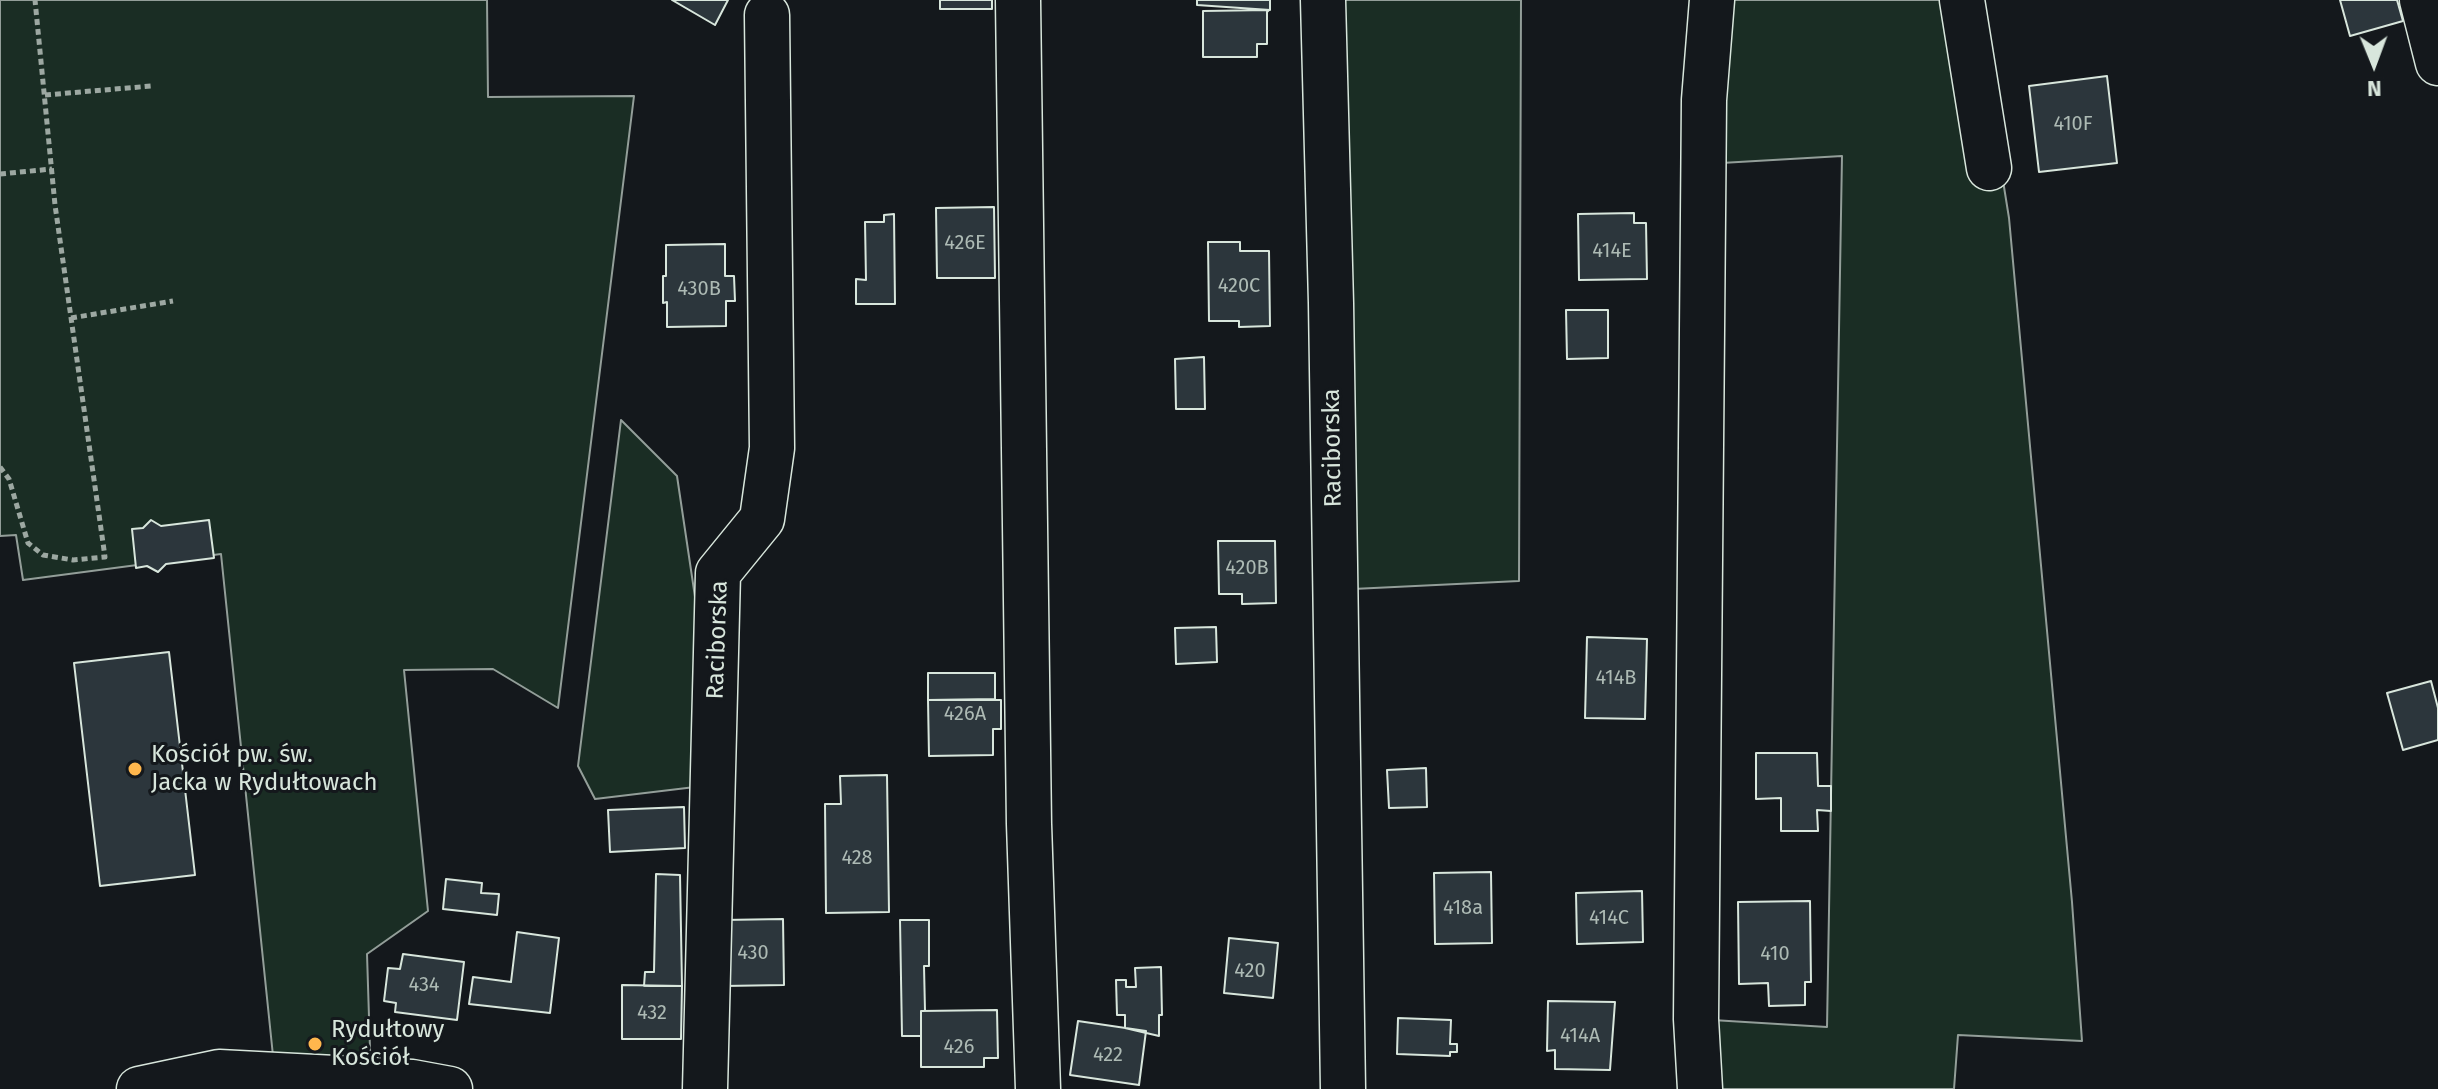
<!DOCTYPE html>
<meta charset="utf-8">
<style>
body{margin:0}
#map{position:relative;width:2438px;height:1089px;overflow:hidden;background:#14181c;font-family:"Fira Sans",sans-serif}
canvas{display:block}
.north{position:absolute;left:2334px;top:24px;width:80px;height:80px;-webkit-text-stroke:6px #14181c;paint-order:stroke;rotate:179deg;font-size:22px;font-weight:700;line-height:32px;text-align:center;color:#d8e6dc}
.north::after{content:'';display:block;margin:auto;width:28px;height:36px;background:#d8e6dc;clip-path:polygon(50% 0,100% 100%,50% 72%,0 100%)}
</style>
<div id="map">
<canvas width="2438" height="1089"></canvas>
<div class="north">N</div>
</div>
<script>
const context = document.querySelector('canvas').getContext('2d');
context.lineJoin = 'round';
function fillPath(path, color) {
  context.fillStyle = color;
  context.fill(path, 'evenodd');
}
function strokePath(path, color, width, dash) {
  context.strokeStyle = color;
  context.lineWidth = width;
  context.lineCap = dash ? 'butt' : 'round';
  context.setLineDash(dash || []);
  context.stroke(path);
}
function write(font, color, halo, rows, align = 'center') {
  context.font = font + ' "Fira Sans",sans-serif';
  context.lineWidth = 6;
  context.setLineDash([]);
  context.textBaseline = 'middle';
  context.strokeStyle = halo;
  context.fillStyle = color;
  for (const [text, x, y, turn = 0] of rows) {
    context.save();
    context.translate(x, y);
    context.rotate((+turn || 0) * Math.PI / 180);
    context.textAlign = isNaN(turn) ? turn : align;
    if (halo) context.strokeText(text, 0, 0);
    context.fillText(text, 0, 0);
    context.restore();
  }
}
const green = new Path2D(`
 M0,0H487L488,97L634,96L558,708L493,669L404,670L428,911L367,954L371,1080L275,1075L221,554L23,580L16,535L0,536Z
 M1336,0H1521L1519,581L1353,589Z
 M1712,0H1974L2009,218L2072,902L2082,1041L1958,1035L1954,1089H1700L1696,1019L1827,1027L1842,156L1704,164Z
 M621,420L677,476L698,617L695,787L595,799L578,766Z`);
const building = new Path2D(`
 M672,0H728L715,25Z
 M940,0H992V9H940Z
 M1197,0H1270V10L1197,5Z
 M2340,0H2397L2403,21L2350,36Z
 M1269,10L1267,12V44H1257V57H1203V11Z
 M2107,76L2117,163L2039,172L2029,86Z
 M994,207L995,278H937L936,208Z
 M1634,213V223H1646L1647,279L1579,280L1578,214Z
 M894,214L895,304H856V279L866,280L865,222H884V215Z
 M1208,242H1240V251H1269L1270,326L1239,327V321H1209Z
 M725,244V276H734L735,301H726V326L667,327V302L663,303V276H666V245Z
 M1566,310H1608V358L1567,359Z
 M1204,357L1205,409H1176L1175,359Z
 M151,520L161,526L209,520L214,558L166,564L158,572L147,566L136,568L132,529L143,528Z
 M1218,541H1275L1276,603L1242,604V594H1219Z
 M1216,627L1217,662L1176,664L1175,628Z
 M1587,637L1647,639L1645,719L1585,718Z
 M169,652L195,875L100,886L74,663Z
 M928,673H995V699L928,700Z
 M2431,681L2438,708V740L2403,750L2387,693Z
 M928,700H1001V729H993V755L929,756Z
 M1756,753H1817L1818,786H1831V811L1817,810L1818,831H1781V798L1756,799Z
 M1426,768L1427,807L1389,808L1387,770Z
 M887,775L889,912L826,913L825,804H841L840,776Z
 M684,807L685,848L610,852L608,810Z
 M1491,872L1492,943L1435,944L1434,873Z
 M656,874L680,875L682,986H644L645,972H654Z
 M446,879L482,883L481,893L499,894L497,915L443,909Z
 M1642,891L1643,942L1577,944L1576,893Z
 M1810,901L1811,982H1805V1005L1769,1006L1768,983L1739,984L1738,902Z
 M783,919L784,985L724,986L723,920Z
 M900,920H929V966H924L925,1011H921V1036H902Z
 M517,932L559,938L550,1013L469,1004L473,977L511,982Z
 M1229,938L1278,943L1273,998L1224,993Z
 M403,954L464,962L457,1020L395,1012L396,1003L384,1001L388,968L400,969Z
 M1161,967L1162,1015H1159V1036L1125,1028V1015H1117L1116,980H1126V987H1136L1135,968Z
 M622,985L682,986L681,1039H622Z
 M1548,1001L1615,1002L1610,1070L1555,1069V1050L1547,1051Z
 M997,1010L998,1058H984V1067H921V1011Z
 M1398,1018L1451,1020L1450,1044H1457V1052H1450V1056L1397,1054Z
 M1078,1021L1146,1031L1139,1085L1070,1075Z`);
const path = new Path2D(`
 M45,95L151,86
 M0,174L52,169
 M71,318L173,301
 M0,467L9,479L28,543L43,555L73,560L105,557L55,205L35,0`);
const minor = new Path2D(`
 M1018,0L1029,824L1038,1089
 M1323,0L1331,303L1343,1089
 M1962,0L1989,168
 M2422,0L2438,63
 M139,1089L219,1072L412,1082L450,1089
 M705,1089L718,573L762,519L772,448L767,15
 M1700,1089L1696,1019L1704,100L1712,0`);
const markers = [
 [135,769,8,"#ffb74d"],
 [315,1044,8,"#ffb74d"]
];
const numberNames = [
 ["410F",2073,124],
 ["426E",965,243],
 ["414E",1612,251],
 ["420C",1239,286],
 ["430B",699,289],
 ["420B",1247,568],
 ["414B",1616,678],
 ["426A",965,714],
 ["428",857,858],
 ["418a",1463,908],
 ["414C",1609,918],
 ["430",753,953],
 ["410",1775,954],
 ["420",1250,971],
 ["434",424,985],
 ["432",652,1013],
 ["414A",1580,1036],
 ["426",959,1047],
 ["422",1108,1055]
];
const streetNames = [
 ["Raciborska",1333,448,-91],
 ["Raciborska",718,640,-88]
];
const poiNames = [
 ["Kościół pw. św.",151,755],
 ["Jacka w Rydułtowach",151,783],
 ["Rydułtowy",331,1030],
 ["Kościół",331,1058]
];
fillPath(green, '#1a2d24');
strokePath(green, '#939e99', 2);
fillPath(building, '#2c363c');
strokePath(building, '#d8e6dc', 2);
strokePath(minor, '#d8e6dc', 47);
strokePath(path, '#9da8a2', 5, [6, 4]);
strokePath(minor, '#14181c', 44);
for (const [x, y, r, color] of markers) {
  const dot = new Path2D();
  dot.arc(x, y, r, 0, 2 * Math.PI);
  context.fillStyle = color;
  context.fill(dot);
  strokePath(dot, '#14181c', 3);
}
write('20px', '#adbab4', null, numberNames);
write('24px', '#d8e6dc', '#14181c', streetNames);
write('24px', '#d8e6dc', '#14181c', poiNames, 'left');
</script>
